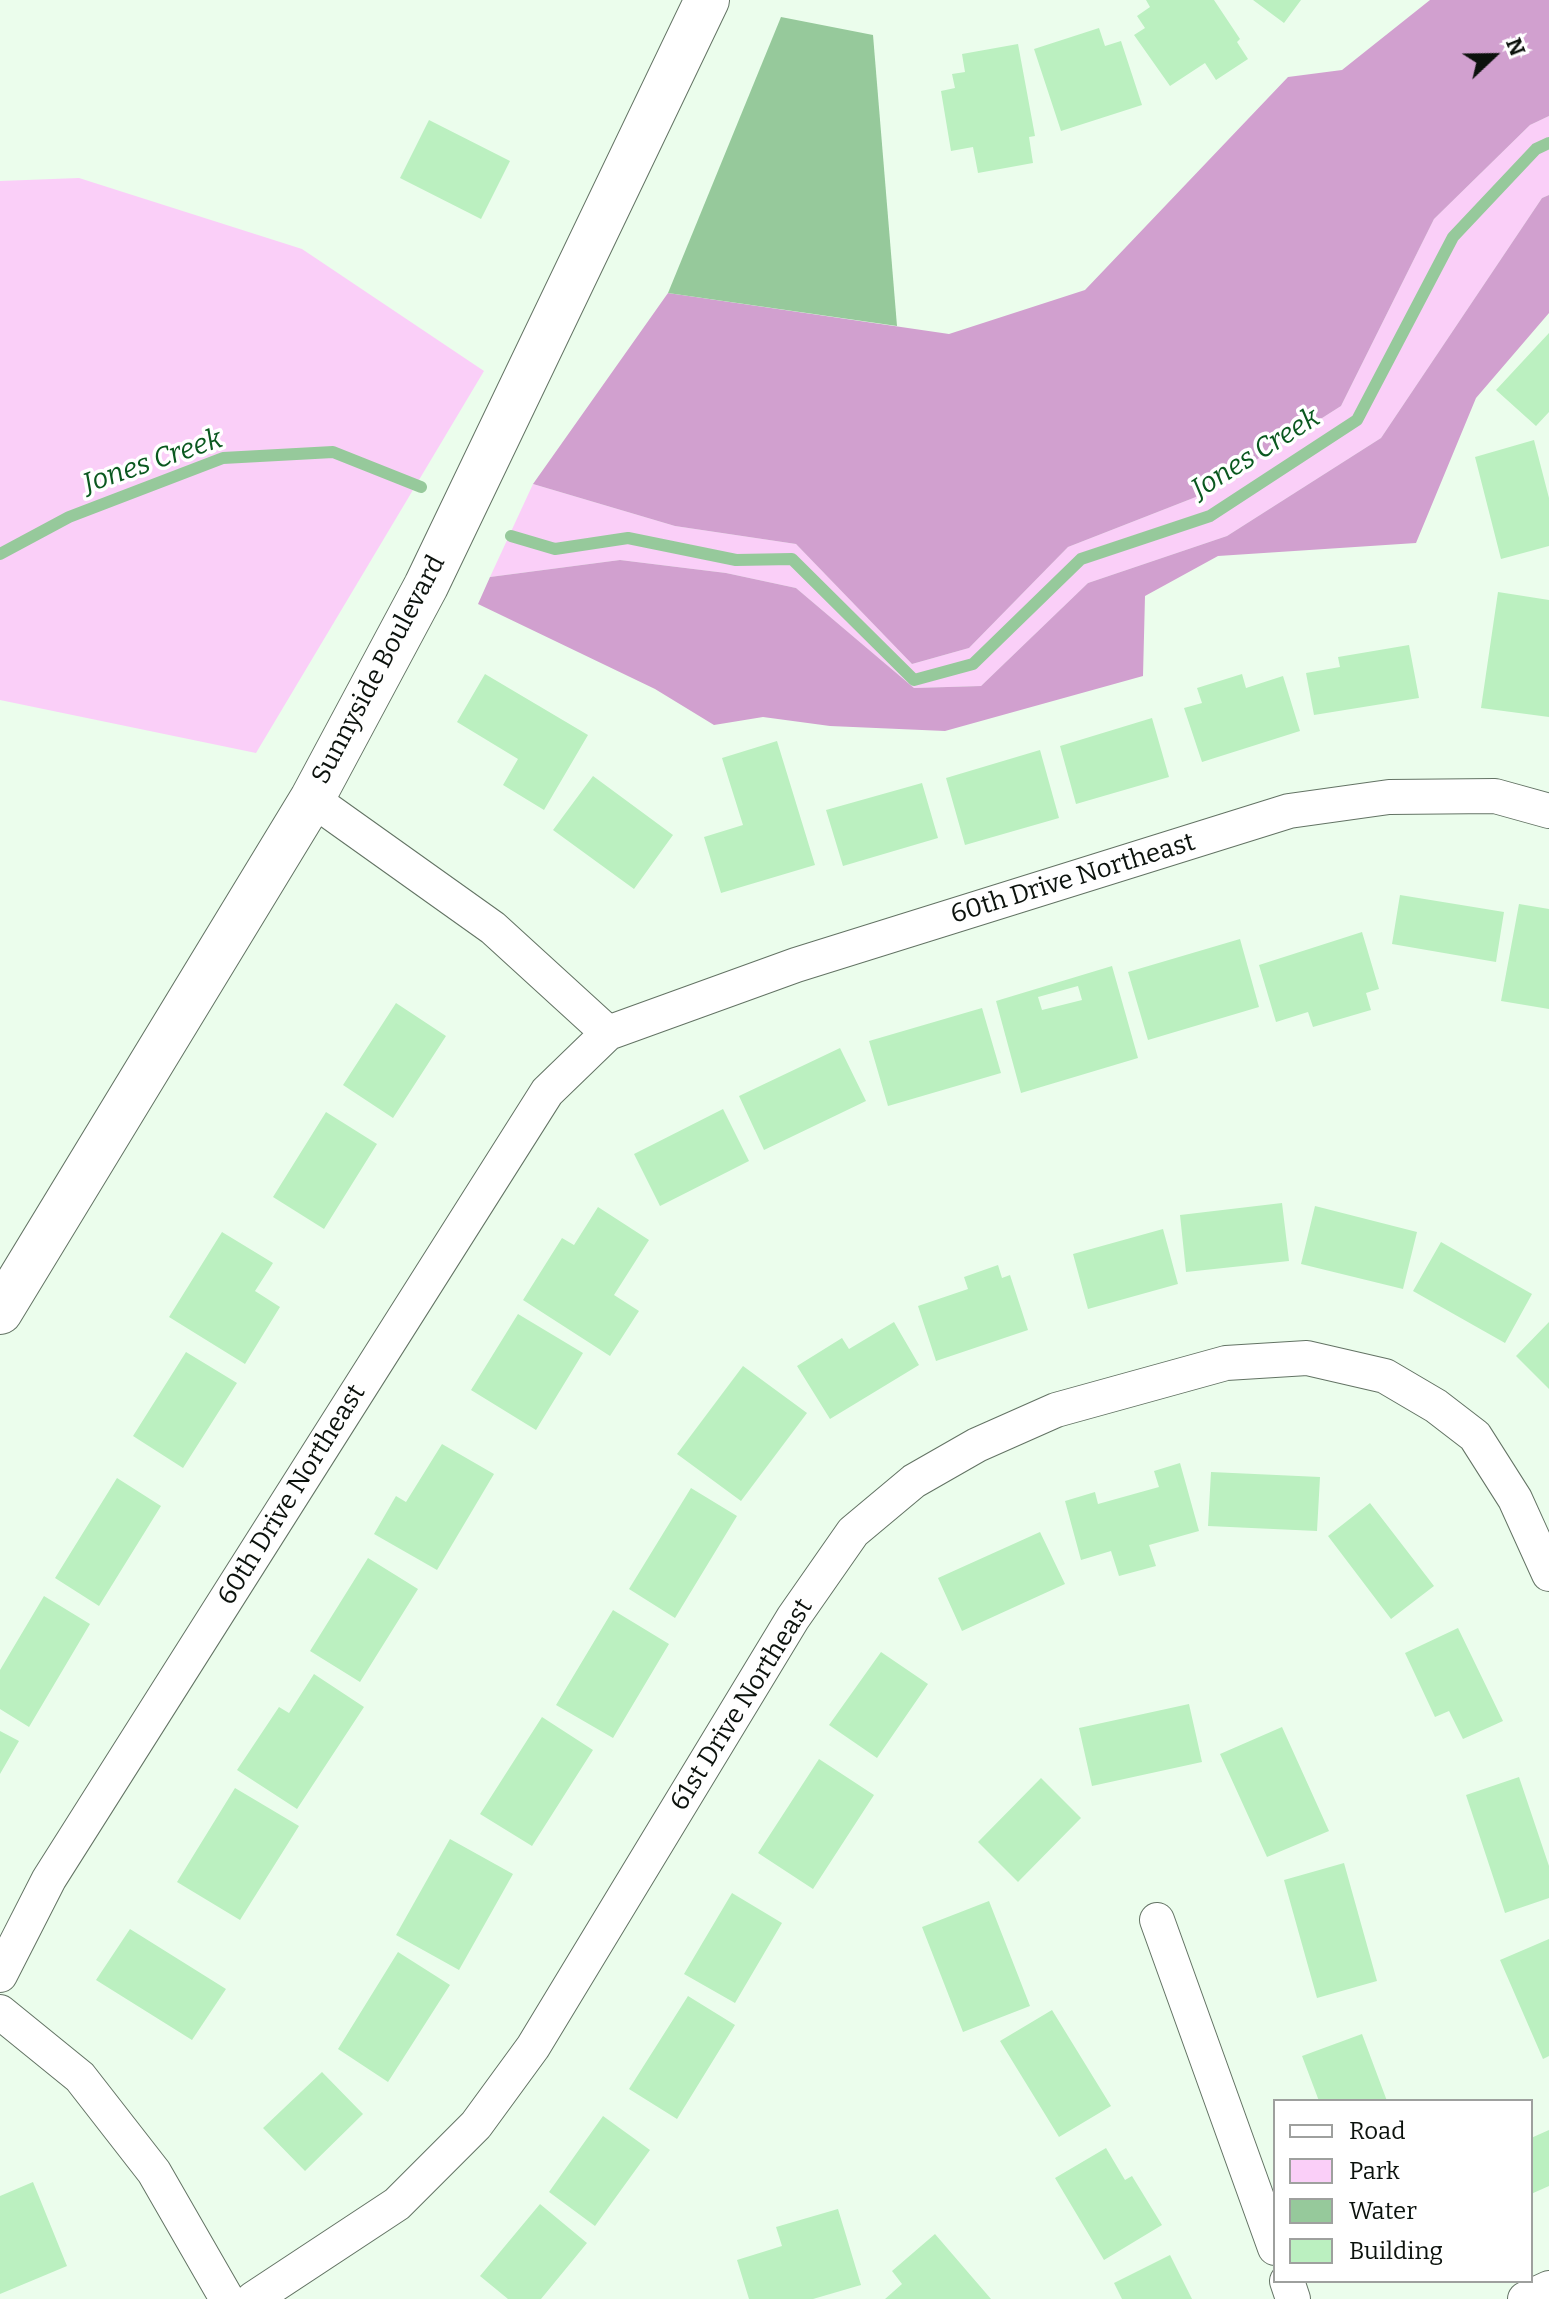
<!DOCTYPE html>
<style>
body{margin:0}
#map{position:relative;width:1549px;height:2299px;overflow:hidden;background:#ebfdec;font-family:Bitter,serif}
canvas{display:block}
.legend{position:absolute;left:1273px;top:2099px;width:260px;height:184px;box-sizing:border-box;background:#fff;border:2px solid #9ea09e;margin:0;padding:10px 14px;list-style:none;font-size:24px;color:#0c120d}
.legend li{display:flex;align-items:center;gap:16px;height:40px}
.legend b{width:40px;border:2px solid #9ea09e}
.north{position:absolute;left:1453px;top:16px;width:80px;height:80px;-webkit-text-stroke:6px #fff;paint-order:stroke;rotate:68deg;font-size:22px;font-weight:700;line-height:32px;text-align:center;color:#0c120d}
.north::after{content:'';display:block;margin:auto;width:28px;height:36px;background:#0c120d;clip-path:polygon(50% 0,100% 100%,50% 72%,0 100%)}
</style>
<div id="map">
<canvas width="1549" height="2299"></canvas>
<ul class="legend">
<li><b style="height:10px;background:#fff"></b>Road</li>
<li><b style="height:22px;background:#facff8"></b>Park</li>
<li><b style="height:22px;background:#96c99b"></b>Water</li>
<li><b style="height:22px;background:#bbf0c0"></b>Building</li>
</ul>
<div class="north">N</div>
</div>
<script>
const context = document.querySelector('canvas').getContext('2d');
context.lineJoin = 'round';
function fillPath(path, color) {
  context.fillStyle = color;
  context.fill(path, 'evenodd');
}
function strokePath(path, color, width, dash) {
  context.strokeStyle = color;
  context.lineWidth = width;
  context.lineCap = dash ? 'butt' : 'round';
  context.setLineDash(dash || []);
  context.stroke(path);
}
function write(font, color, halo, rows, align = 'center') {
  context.font = font + ' Bitter,serif';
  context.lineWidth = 7;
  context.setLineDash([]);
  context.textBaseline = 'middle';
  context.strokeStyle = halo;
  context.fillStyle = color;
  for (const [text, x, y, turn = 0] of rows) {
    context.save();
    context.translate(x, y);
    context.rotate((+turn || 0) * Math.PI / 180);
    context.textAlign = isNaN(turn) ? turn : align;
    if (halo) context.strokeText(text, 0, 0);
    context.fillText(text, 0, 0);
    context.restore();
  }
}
const green = new Path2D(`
 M1549,116V195L1542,198L1381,438L1227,536L1088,583L981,686L914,688L796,588L726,573L620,560L490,577L533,484L675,526L796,544L912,664L969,648L1068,547L1201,495L1341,406L1434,219L1530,125Z
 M79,178L302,249L484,371L256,753L0,700V181Z`);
const forest = new Path2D(`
 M1430,0H1549V116L1530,125L1434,219L1341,406L1201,495L1068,547L969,648L912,664L796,544L675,526L533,484L668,293L949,334L1085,290L1288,77L1342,70Z
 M1549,195V313L1476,398L1416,543L1218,556L1145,596L1143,676L945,731L830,726L763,717L714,725L655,689L478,604L490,577L620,560L726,573L796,588L914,688L981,686L1088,583L1227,536L1381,438L1542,198Z`);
const water = new Path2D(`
 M781,17L873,35L897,326L668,293Z`);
const stream = new Path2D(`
 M511,536L555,549L628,538L736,560L792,559L914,680L973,664L1081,559L1210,516L1357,420L1453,237L1536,149L1549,143
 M0,554L69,517L223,458L333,452L421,487`);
const building = new Path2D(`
 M1146,0H1214L1240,39L1237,42L1248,59L1216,80L1205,63L1170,86L1134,35L1145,28L1137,16L1150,7Z
 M1253,0H1301L1284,23Z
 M1099,28L1105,46L1121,41L1142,105L1061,131L1034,49Z
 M1018,44L1035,136L1029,137L1033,163L978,173L973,147L951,151L941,91L955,88L952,74L965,72L962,54Z
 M429,120L510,161L481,219L400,178Z
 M1549,333V412L1536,426L1496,390Z
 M1534,440L1549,498V546L1501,559L1475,457Z
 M1498,592L1549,600V717L1481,708Z
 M1409,645L1419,698L1314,715L1306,673L1340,667L1338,657Z
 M485,674L588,735L544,810L503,785L518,759L457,722Z
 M1242,674L1246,688L1283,676L1300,731L1202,762L1184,708L1202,703L1197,688Z
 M1152,718L1169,777L1076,804L1060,746Z
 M777,741L815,865L721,893L704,837L743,825L722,758Z
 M1040,750L1059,818L965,845L946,778Z
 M593,776L673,835L634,889L553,830Z
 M922,783L938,838L843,866L826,810Z
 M1400,895L1504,912L1496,962L1392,944Z
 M1519,904L1549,909V1009L1501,1001Z
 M1362,932L1379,989L1366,993L1371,1010L1313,1027L1308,1012L1276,1022L1259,965Z
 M1240,939L1259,1007L1148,1040L1128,972Z
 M1112,966L1138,1058L1021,1093L996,1001ZM1078,986L1082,1000L1042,1010L1038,997Z
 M396,1003L446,1036L393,1118L343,1085Z
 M982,1008L1001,1073L888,1106L869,1041Z
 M840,1048L866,1101L764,1150L739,1096Z
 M723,1109L749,1161L660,1206L634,1154Z
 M326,1112L377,1144L324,1229L273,1197Z
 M1282,1203L1289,1261L1186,1272L1180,1215Z
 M1315,1206L1417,1232L1403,1289L1301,1264Z
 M598,1207L649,1240L614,1295L639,1311L610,1356L523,1300L562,1238L574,1245Z
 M1163,1229L1178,1284L1088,1309L1073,1254Z
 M222,1232L273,1263L255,1291L280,1307L245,1364L169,1317Z
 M1441,1242L1532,1294L1505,1343L1413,1291Z
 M998,1265L1002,1278L1010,1275L1028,1330L936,1361L918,1306L968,1289L964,1277Z
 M518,1314L583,1353L536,1430L471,1390Z
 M894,1322L919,1365L830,1419L797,1366L842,1338L849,1349Z
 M1549,1322V1389L1516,1356Z
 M186,1352L237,1383L183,1468L133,1436Z
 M743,1366L807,1413L741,1501L677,1454Z
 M442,1444L494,1474L437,1570L374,1534L396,1496L406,1502Z
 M1180,1463L1199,1531L1149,1545L1156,1566L1119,1576L1111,1551L1081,1560L1065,1501L1095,1492L1098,1504L1159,1487L1154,1471Z
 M1211,1472L1320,1477L1317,1531L1208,1526Z
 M117,1478L161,1506L99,1606L55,1578Z
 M691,1488L737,1516L675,1618L629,1589Z
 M1370,1503L1434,1586L1391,1619L1328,1536Z
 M1040,1532L1065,1584L962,1631L938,1578Z
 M368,1558L418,1589L360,1682L310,1651Z
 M44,1596L90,1624L29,1727L0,1709V1670Z
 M613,1610L669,1644L613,1738L556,1705Z
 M1458,1628L1503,1721L1463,1739L1449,1711L1435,1717L1405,1653Z
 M881,1652L928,1684L877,1758L829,1725Z
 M314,1674L364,1707L297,1809L237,1770L279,1707L289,1713Z
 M1189,1704L1202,1762L1092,1786L1079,1728Z
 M542,1717L593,1750L532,1846L480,1814Z
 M1282,1727L1329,1831L1267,1857L1220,1754Z
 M0,1731L19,1741L0,1774Z
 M819,1759L874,1795L813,1889L758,1853Z
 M1519,1777L1549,1866V1898L1505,1913L1466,1795Z
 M1041,1778L1081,1818L1018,1882L978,1842Z
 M235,1788L299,1826L240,1920L177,1882Z
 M450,1839L513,1874L459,1970L396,1935Z
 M1344,1863L1377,1981L1317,1998L1284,1880Z
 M732,1893L782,1923L735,2003L684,1974Z
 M989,1901L1030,2006L963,2032L922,1927Z
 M130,1929L226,1989L192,2040L96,1980Z
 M1549,1939V2056L1543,2059L1500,1960Z
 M398,1952L450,1985L388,2082L338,2049Z
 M688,1996L735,2025L677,2119L629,2089Z
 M1052,2010L1111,2106L1059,2137L1000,2041Z
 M1362,2034L1387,2101H1319L1302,2056Z
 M322,2072L363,2114L305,2171L263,2128Z
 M603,2116L650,2150L595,2226L549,2192Z
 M1549,2130V2186L1531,2194V2138Z
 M1106,2148L1125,2180L1132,2176L1162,2225L1104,2260L1055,2178Z
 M33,2182L67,2266L0,2294V2196Z
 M540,2204L587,2243L541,2299H508L480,2276Z
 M838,2209L861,2285L813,2299H749L737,2260L782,2246L776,2227Z
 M935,2234L991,2299H885L902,2284L892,2271Z
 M1170,2255L1192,2299H1122L1114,2283Z`);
const street = new Path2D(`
 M312,799L493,928L608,1033
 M1157,1920L1275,2248
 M0,1975L49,1879L547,1092L608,1033L796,965L1289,811L1389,797L1495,796L1549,811
 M0,2012L80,2077L154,2172L227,2299
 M1287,2281L1293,2299
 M253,2299L397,2204L476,2125L533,2047L793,1618L853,1532L914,1481L977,1445L1056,1410L1226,1363L1307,1358L1385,1376L1436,1406L1475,1436L1515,1499L1549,1574
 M1525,2299L1549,2288`);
const secondary = new Path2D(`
 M0,1312L312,799L426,586L707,0`);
const streetNames = [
 ["Sunnyside Boulevard",379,670,-62],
 ["60th Drive Northeast",1073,879,-17],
 ["60th Drive Northeast",292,1495,-58],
 ["61st Drive Northeast",742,1705,-58]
];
const waterNames = [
 ["Jones Creek",1256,454,-32],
 ["Jones Creek",153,462,-19]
];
fillPath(green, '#facff8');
fillPath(forest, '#d1a0cf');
fillPath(water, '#96c99b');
strokePath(stream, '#96c99b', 12);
fillPath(building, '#bbf0c0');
strokePath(street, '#637364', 36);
strokePath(secondary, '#637364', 46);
strokePath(street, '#fff', 34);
strokePath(secondary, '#fff', 44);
write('26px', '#0c120d', '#fff', streetNames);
write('italic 28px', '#0a581f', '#fff', waterNames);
</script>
